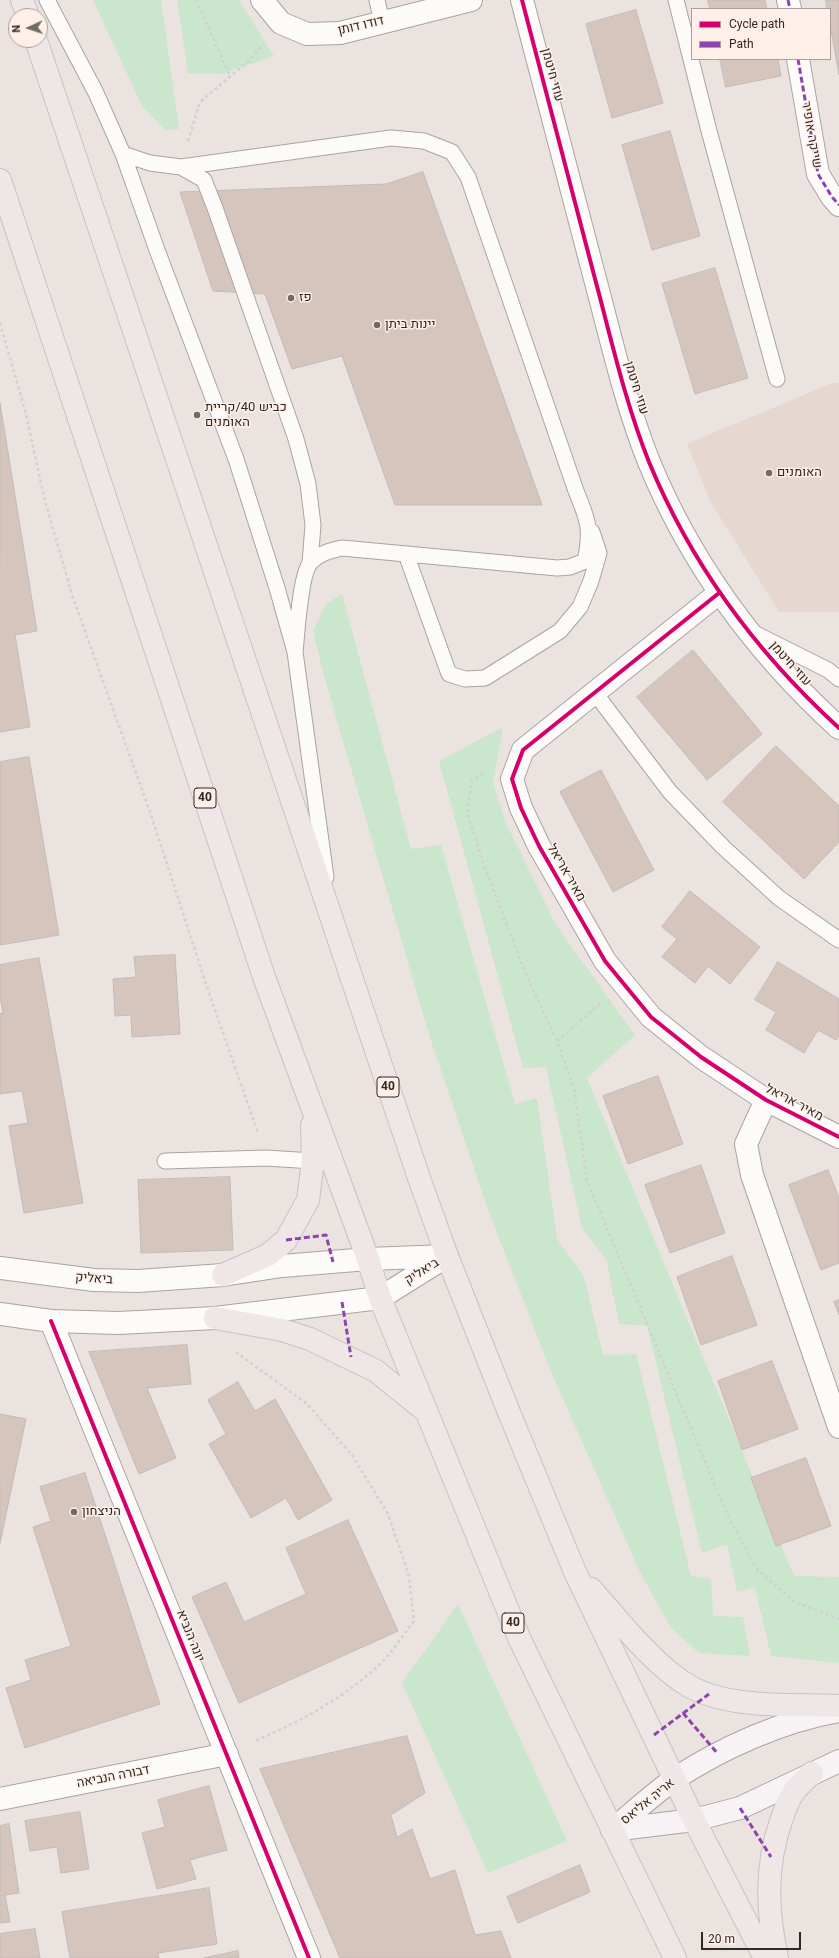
<!DOCTYPE html>
<meta charset="utf-8">
<style>
body{margin:0}
#map{position:relative;width:839px;height:1958px;overflow:hidden;background:#ebe3e0;font-family:Roboto,sans-serif}
canvas{display:block}
.legend{position:absolute;left:691px;top:8px;width:140px;height:52px;box-sizing:border-box;background:#feefe8;border:1px solid #aba09b;margin:0;padding:5px 7px;list-style:none;font-size:12px;color:#2e2927}
.legend li{display:flex;align-items:center;gap:8px;height:20px}
.legend b{width:20px;border:1px solid #aba09b}
.north{position:absolute;left:8px;top:8px;width:40px;height:40px;box-sizing:border-box;background:#feefe8;border:1px solid #aba09b;border-radius:50%;rotate:267deg;font-size:11px;font-weight:700;line-height:16px;text-align:center;color:#2e2927}
.north::after{content:'';display:block;margin:auto;width:14px;height:18px;background:#706a68;clip-path:polygon(50% 0,100% 100%,50% 72%,0 100%)}
.scale{position:absolute;left:701px;top:1932px;width:100px;height:18px;box-sizing:border-box;border:2px solid #2e2927;border-top:0;padding-left:5px;font-size:12px;line-height:14px;white-space:nowrap;color:#2e2927;-webkit-text-stroke:3px #feefe8;paint-order:stroke}
</style>
<div id="map">
<canvas width="839" height="1958"></canvas>
<ul class="legend">
<li><b style="height:5px;background:#d6006c"></b>Cycle path</li>
<li><b style="height:5px;background:#8e44ad"></b>Path</li>
</ul>
<div class="north">N</div>
<div class="scale">20 m</div>
</div>
<script>
const context = document.querySelector('canvas').getContext('2d');
context.lineJoin = 'round';
function fillPath(path, color) {
  context.fillStyle = color;
  context.fill(path, 'evenodd');
}
function strokePath(path, color, width, dash) {
  context.strokeStyle = color;
  context.lineWidth = width;
  context.lineCap = dash ? 'butt' : 'round';
  context.setLineDash(dash || []);
  context.stroke(path);
}
function write(font, color, halo, rows, align = 'center') {
  context.font = font + ' Roboto,Heebo,sans-serif';
  context.lineWidth = 3;
  context.setLineDash([]);
  context.textBaseline = 'middle';
  context.strokeStyle = halo;
  context.fillStyle = color;
  for (const [text, x, y, turn = 0] of rows) {
    context.save();
    context.translate(x, y);
    context.rotate((+turn || 0) * Math.PI / 180);
    context.textAlign = isNaN(turn) ? turn : align;
    if (halo) context.strokeText(text, 0, 0);
    context.fillText(text, 0, 0);
    context.restore();
  }
}
const built = new Path2D(`
 M832,383H839V612H779L710,501L687,444Z`);
const green = new Path2D(`
 M93,0H161L179,129L166,130L143,108Z
 M177,0H239L274,56L222,74L188,73Z
 M342,594L411,849L441,845L515,1104L537,1098L557,1239L584,1276L603,1355L636,1354L691,1576L711,1579L713,1616L743,1617L750,1656L699,1653L671,1628L640,1572L552,1374L488,1210L430,1038L324,676L313,631L325,605Z
 M503,727L493,783L505,821L556,925L635,1035L587,1078L794,1576L839,1577V1663L771,1656L755,1588L737,1592L727,1544L702,1553L647,1326L619,1324L606,1259L582,1228L546,1067L523,1068L439,761Z
 M458,1604L567,1841L488,1873L402,1683Z`);
const building = new Path2D(`
 M708,0H765L767,9H710Z
 M826,0H839V75L830,24V9H827Z
 M636,10L663,103L612,118L586,24Z
 M720,59H778L781,76L726,87Z
 M670,131L700,236L652,250L622,145Z
 M423,172L542,505H395L342,356L292,369L265,294L213,291L180,192L386,184Z
 M715,268L748,378L695,394L662,284Z
 M0,403L37,631L15,635L30,727L0,732Z
 M693,650L762,734L707,780L637,697Z
 M776,746L839,806V842L804,879L723,802Z
 M29,757L59,935L0,945V762Z
 M601,770L654,870L613,892L560,792Z
 M690,891L760,947L730,984L708,966L695,983L662,957L677,939L662,927Z
 M175,955L180,1034L132,1037L131,1015L115,1016L113,979L136,977L134,957Z
 M39,958L83,1203L24,1213L9,1126L28,1123L22,1091L0,1094V1014L3,1013L0,997V965Z
 M778,962L839,999V1036L836,1040L818,1030L804,1053L766,1030L776,1012L755,1000Z
 M658,1076L683,1144L628,1164L603,1096Z
 M701,1165L725,1233L670,1253L645,1185Z
 M828,1170L839,1198V1263L821,1270L789,1185Z
 M230,1177L233,1250L141,1253L138,1180Z
 M732,1256L757,1325L701,1345L677,1277Z
 M839,1300V1315L834,1302Z
 M187,1345L191,1384L147,1388L176,1458L139,1474L89,1352Z
 M772,1361L798,1429L742,1450L718,1381Z
 M238,1382L255,1411L275,1399L332,1500L298,1520L286,1498L251,1518L209,1444L226,1434L208,1400Z
 M0,1414L26,1419L0,1543Z
 M806,1458L831,1526L776,1546L751,1478Z
 M85,1473L160,1704L25,1748L6,1688L31,1680L25,1660L71,1646L33,1527L51,1521L40,1487Z
 M348,1520L398,1631L239,1703L192,1597L226,1582L244,1622L306,1594L286,1548Z
 M407,1736L425,1793L391,1815L397,1837L412,1829L430,1879L455,1870L475,1935L501,1931L511,1958H340L260,1769Z
 M209,1786L227,1850L190,1860L196,1879L157,1889L142,1833L165,1827L158,1800Z
 M80,1812L89,1869L61,1873L57,1847L30,1851L25,1821Z
 M9,1824L19,1893L5,1895L10,1922L0,1923V1826Z
 M580,1865L590,1892L518,1923L507,1897Z
 M209,1888L217,1944L158,1953L159,1958H70L62,1912Z
 M35,1929L40,1958H0V1934Z
 M238,1951L239,1958H204Z`);
const path = new Path2D(`
 M196,0L230,76
 M188,141L200,102L251,59L263,44
 M0,323L25,410L45,501L73,598L150,812L206,984L258,1133
 M483,774L472,780L467,813L485,868L526,974L557,1041L574,1089L587,1181L728,1516L756,1568L793,1601L839,1619
 M557,1041L602,1002
 M236,1352L307,1404L352,1455L388,1514L409,1576L414,1621C403,1635 393,1652 380,1664C343,1699 299,1722 253,1742`);
const service = new Path2D(`
 M47,0L96,93L123,154L157,250L236,459L277,588L295,652L326,877
 M377,0L382,22
 M676,0L709,131L777,379
 M123,154L150,163L181,167L391,138L424,141L452,152L468,177L576,491C588,520 592,529 585,561L570,567L557,568L342,548C330,551 320,553 311,562C300,573 297,635 295,652
 M181,167L204,180L215,208L296,439L308,484L313,525L310,563
 M406,554L449,674L465,679L485,678L560,631L580,607L591,581L599,553L592,532
 M754,633L828,670L839,679
 M595,693L670,792L723,847L779,898L839,940
 M165,1161L266,1158L313,1161`);
const minor = new Path2D(`
 M262,0L281,23L307,34L340,33L471,0
 M788,0L790,9
 M798,59L818,174L832,197L839,205
 M719,593L523,750L512,779L521,808L539,846L605,961L651,1017L701,1057L766,1100L839,1137
 M766,1100L746,1144L752,1175L839,1427
 M51,1321L309,1958
 M0,1799L227,1754`);
const tertiary = new Path2D(`
 M522,0C546,92 570,183 594,275C611,338 625,402 649,462C691,564 758,654 839,728
 M0,1268L94,1280L138,1281L223,1275L282,1266L368,1259L446,1256
 M0,1314L51,1321L119,1323L215,1318L380,1298L447,1256`);
const secondary = new Path2D(`
 M612,1830C633,1813 654,1793 676,1778C722,1748 784,1720 839,1711
 M612,1830L694,1820L740,1808L839,1761`);
const trunk = new Path2D(`
 M22,0L28,16
 M36,40L419,1178L447,1256L508,1410L575,1572L694,1820L765,1958
 M0,180L264,977L368,1259L380,1298L520,1640L675,1958
 M223,1275L268,1255L286,1240L308,1200L313,1161L312,1125
 M215,1318L282,1330L310,1339L376,1371L423,1409
 M591,1589C619,1620 653,1665 689,1686C729,1709 793,1704 839,1706
 M777,1958C767,1911 765,1867 781,1821C784,1812 788,1801 793,1793C798,1786 806,1779 812,1773`);
const quiet = new Path2D(`
 M788,0L790,9
 M798,59L818,174L832,197L839,205
 M286,1240L326,1235L333,1262
 M342,1302L351,1357
 M683,1713L718,1754
 M654,1735L709,1694
 M740,1808L771,1857`);
const cycleway = new Path2D(`
 M522,0C546,92 570,183 594,275C611,338 625,402 649,462C691,564 758,654 839,728
 M719,593L523,750L512,779L521,808L539,846L605,961L651,1017L701,1057L766,1100L839,1137
 M51,1321L309,1958`);
const markers = [
 [291,298,4,"#706a68"],
 [377,325,4,"#706a68"],
 [197,415,4,"#706a68"],
 [769,473,4,"#706a68"],
 [74,1512,4,"#706a68"]
];
const shields = [
 [205,798,22],
 [388,1087,22],
 [513,1623,22]
];
const shieldNames = [
 ["40",205,798],
 ["40",388,1087],
 ["40",513,1623]
];
const streetNames = [
 ["דודו דותן",361,26,-13],
 ["עוזי חיטמן",552,75,75],
 ["שייקה אופיר",811,135,80],
 ["עוזי חיטמן",636,388,73],
 ["עוזי חיטמן",790,664,48],
 ["מאיר אריאל",566,873,60],
 ["מאיר אריאל",794,1103,28],
 ["ביאליק",422,1272,-32],
 ["ביאליק",94,1279,4],
 ["יונה הנביא",190,1636,68],
 ["דבורה הנביאה",113,1777,-11],
 ["אריה אליאס",648,1802,-39]
];
const poiNames = [
 ["פז",299,298],
 ["יינות ביתן",385,325],
 ["כביש 40/קריית",205,408],
 ["האומנים",205,423],
 ["האומנים",777,473],
 ["הניצחון",82,1512]
];
fillPath(built, '#e7d7d1');
fillPath(green, '#cae6cd');
fillPath(building, '#d6c5bd');
strokePath(building, '#c2bbb9', 1);
strokePath(service, '#aaa3a1', 17);
strokePath(minor, '#aaa3a1', 24);
strokePath(tertiary, '#aaa3a1', 24);
strokePath(secondary, '#aaa3a1', 24);
strokePath(trunk, '#c6c2c1', 24);
strokePath(path, '#d2d0d0', 2.5, [3, 3]);
strokePath(service, '#fcfbfa', 15);
strokePath(minor, '#fcfbfa', 22);
strokePath(tertiary, '#fcfbfa', 22);
strokePath(secondary, '#f7f3f4', 22);
strokePath(trunk, '#eee6e7', 22);
strokePath(quiet, '#8e44ad', 3, [6, 3]);
strokePath(cycleway, '#d6006c', 4);
for (const [x, y, r, color] of markers) {
  const dot = new Path2D();
  dot.arc(x, y, r, 0, 2 * Math.PI);
  context.fillStyle = color;
  context.fill(dot);
  strokePath(dot, '#feefe8', 1.5);
}
for (const [x, y, w] of shields) {
  const box = new Path2D();
  box.roundRect(x - w / 2, y - 10, w, 20, 3);
  context.fillStyle = '#feefe8';
  context.fill(box);
  strokePath(box, '#2e2927', 1);
}
write('bold 12px', '#2e2927', null, shieldNames);
write('13px', '#2e2927', '#feefe8', streetNames);
write('13px', '#2e2927', '#feefe8', poiNames, 'left');
</script>
